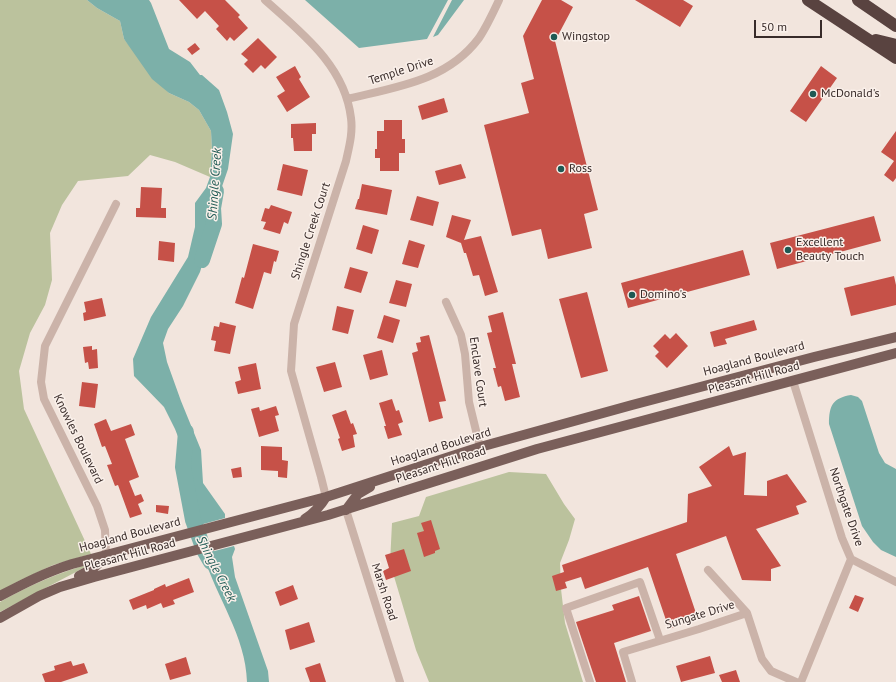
<!DOCTYPE html>
<style>
body{margin:0}
#map{position:relative;width:896px;height:682px;overflow:hidden;background:#f2e5dd;font-family:"PT Sans",sans-serif}
canvas{display:block}
.scale{position:absolute;left:754px;top:20px;width:68px;height:18px;box-sizing:border-box;border:2px solid #382b29;border-top:0;padding-left:5px;font-size:12px;line-height:14px;white-space:nowrap;color:#382b29;-webkit-text-stroke:3px #faf0ea;paint-order:stroke}
</style>
<div id="map">
<canvas width="896" height="682"></canvas>
<div class="scale">50 m</div>
</div>
<script>
const context = document.querySelector('canvas').getContext('2d');
context.lineJoin = 'round';
function fillPath(path, color) {
  context.fillStyle = color;
  context.fill(path, 'evenodd');
}
function strokePath(path, color, width, dash) {
  context.strokeStyle = color;
  context.lineWidth = width;
  context.lineCap = dash ? 'butt' : 'round';
  context.setLineDash(dash || []);
  context.stroke(path);
}
function write(font, color, halo, rows, align = 'center') {
  context.font = font + ' "PT Sans",sans-serif';
  context.lineWidth = 3;
  context.setLineDash([]);
  context.textBaseline = 'middle';
  context.strokeStyle = halo;
  context.fillStyle = color;
  for (const [text, x, y, turn = 0] of rows) {
    context.save();
    context.translate(x, y);
    context.rotate((+turn || 0) * Math.PI / 180);
    context.textAlign = isNaN(turn) ? turn : align;
    if (halo) context.strokeText(text, 0, 0);
    context.fillText(text, 0, 0);
    context.restore();
  }
}
const green = new Path2D(`
 M0,0H87L97,8L120,21L124,39L169,93L189,102L199,110L211,131L212,150L210,177L175,162L150,155L128,176L78,181L62,205L50,233L52,280L45,305L30,333L19,371L24,409L91,554L53,565L21,580L0,591Z
 M509,472L546,474L564,504L575,519L569,540L560,563L561,589L565,623L583,682H429L416,650L390,563L392,523L419,516L426,497Z
 M93,563L0,612V602C30,585 60,572 93,563Z`);
const water = new Path2D(`
 M87,0H149L151,3L169,49L190,62L200,75H202L219,90L227,112L233,134L228,169L214,210L209,242L200,272L183,306L168,329L163,343L167,362L181,401L201,450L203,483L225,514V518L196,526L193,489L184,452L175,429L164,407L134,376L133,359L151,317L188,257L195,227V203L206,188L210,177L212,150L211,131L199,110L189,102L169,93L152,79L124,39L120,21L97,8Z
 M305,0H448L427,39L359,48Z
 M452,0H464L438,35L433,37Z
 M851,395L858,397L862,401L879,453L885,463L896,469V557L881,550L873,542L862,526L829,424C829,405 833,398 851,395Z
 M234,546L235,549L232,557L235,577L268,671L269,682H247C246,636 216,597 203,554Z`);
const river = new Path2D(`
 M202,260L214,224L213,208L216,191
 M186,432L183,467L193,520L204,550L211,562`);
const building = new Path2D(`
 M179,0H225L240,15L238,17L248,28L234,41L230,37L227,41L216,29L219,26L205,11L197,19Z
 M542,0H561L573,7L555,41L598,210L584,214L592,248L548,259L541,229L512,236L484,125L529,113L521,83L534,79L523,36Z
 M635,0H683L693,6L680,27Z
 M258,38L277,57L265,69L261,65L253,73L244,64L248,60L241,54Z
 M195,43L200,49L192,55L187,49Z
 M295,66L301,77L299,79L310,97L287,112L277,96L285,91L276,77Z
 M821,66L837,78L806,122L790,111Z
 M444,98L448,112L422,120L418,106Z
 M384,120H402V139H405V153H399V171H380V158H375V149H377V131H384Z
 M316,123V134H312V151H294L293,138H291V124Z
 M896,131V178L893,182L884,175L894,161L881,152Z
 M283,164L308,170L302,196L277,190Z
 M461,164L466,178L439,185L435,171Z
 M362,184L392,190L387,215L355,209L358,199H359Z
 M141,187L162,188L161,208H166V218L136,217V208H140Z
 M417,196L439,202L433,226L410,220Z
 M271,205L292,212L288,224L284,222L280,234L263,229L266,222L261,221L265,208L269,209Z
 M452,215L471,220L464,240L481,236L498,292L485,296L479,275L473,276L466,253H464L461,243L446,237Z
 M874,216L881,241L777,269L770,243Z
 M363,225L379,230L372,254L356,249Z
 M409,240L425,245L418,268L402,264Z
 M159,241L175,243L174,262L158,260Z
 M253,244L279,251L276,262L274,261L271,274L264,272L253,309L235,303L242,277L244,278Z
 M743,250L750,275L628,308L621,283Z
 M350,267L368,272L361,293L344,288Z
 M894,276L896,285V305L851,316L844,288Z
 M396,280L412,284L406,307L389,303Z
 M587,292L608,371L581,378L559,299Z
 M102,298L106,316L84,321L83,313L86,312L84,302Z
 M337,306L354,310L348,334L332,330Z
 M503,312L516,364H512L520,397L505,401L501,386L498,387L493,368H496L487,333L492,332L488,316Z
 M384,315L400,320L393,343L377,338Z
 M754,320L757,330L725,339L727,344L714,347L710,332Z
 M220,322L236,326L230,354L214,351L216,341L211,340L214,326L219,327Z
 M676,333L688,346L667,368L655,356L659,352L653,346L665,334L670,339Z
 M429,335L446,401L439,402L443,418L429,422L412,353L418,351L416,343L421,342L420,337Z
 M92,346V350L97,349L98,368L89,369L88,362L85,363L83,347Z
 M382,350L388,375L370,380L363,355Z
 M335,362L342,387L324,392L316,367Z
 M256,363L261,389L238,394L235,382L241,380L238,367Z
 M82,382L98,384L95,408L79,406Z
 M392,399L396,411L399,410L403,422L398,424L402,435L388,439L384,426H386L379,403Z
 M276,406L279,415L275,416L279,431L259,437L251,409L259,407L260,411Z
 M346,410L351,424L353,423L357,434L353,435L355,447L342,451L338,439L340,438L332,415Z
 M106,419L111,431L131,424L135,435L125,439L139,477L129,481L135,496L141,494L144,501L138,504L142,514L130,518L118,485L115,486L107,465L112,464L105,446L102,447L94,424Z
 M261,446L282,447V460L288,461L287,478L278,477V471L261,470Z
 M729,446L733,456L746,452L744,495L767,496V481L787,474L807,502L796,506L799,514L756,529L781,566L771,569V581L742,580L726,536L676,554L698,619L669,629L648,567L585,589L581,577L565,582L567,588L556,591L552,576L564,572L562,565L687,522L688,494L712,486L699,467Z
 M241,467L242,477L233,478L231,469Z
 M156,505L169,506L168,514L156,512Z
 M431,520L440,549L435,551V553L424,557L417,533L424,531L421,523Z
 M404,549L411,571L386,580L383,571L389,568L385,555Z
 M189,578L194,592L173,600L175,604L163,608L161,603L147,609L146,605L133,610L129,600L154,590V589L165,584L166,587Z
 M293,585L298,599L280,606L275,592Z
 M855,595L864,598L858,612L849,608Z
 M639,596L651,631L614,643L626,682H596L576,622L614,610L612,605Z
 M309,622L315,642L290,650L285,630Z
 M710,656L715,673L681,682L676,666Z
 M186,657L191,674L170,680L165,664Z
 M71,661L73,666L84,663L88,673L61,682H45L42,674L55,670L54,666Z
 M320,663L326,682H310L305,668Z
 M736,670L740,682H722L719,675Z`);
const street = new Path2D(`
 M265,0C302,33 345,66 351,118C353,133 349,147 346,161L294,324L291,371L321,477L326,497
 M347,99C396,87 447,81 479,38C487,26 493,13 499,0
 M446,302L461,335L465,354L469,402L480,447
 M793,381L842,538L851,559L801,682
 M346,510L400,682
 M106,555L105,530L97,506L44,399L41,382L45,346L116,204
 M851,559L896,582
 M708,570L747,613L762,659L771,671L796,682
 M590,682L566,608L640,582L660,640
 M632,682L623,652L699,629L747,613`);
const primary = new Path2D(`
 M346,510L358,494L370,487
 M305,519C314,513 320,507 326,497
 M79,576C91,570 98,566 106,555
 M0,596C23,584 46,572 72,564L326,497L480,447L632,405L814,357L896,337
 M0,618L39,596L60,587L94,577L328,515L537,449L896,353`);
const highway = new Path2D(`
 M808,0L896,58
 M858,0L896,26
 M876,40L896,45`);
const markers = [
 [554,37,4,"#1e5953"],
 [813,94,4,"#1e5953"],
 [561,169,4,"#1e5953"],
 [788,250,4,"#1e5953"],
 [632,295,4,"#1e5953"]
];
const poiNames = [
 ["Wingstop",562,37],
 ["McDonald's",821,94],
 ["Ross",569,169],
 ["Excellent",796,243],
 ["Beauty Touch",796,257],
 ["Domino's",640,295]
];
const streetNames = [
 ["Temple Drive",401,71,-18],
 ["Shingle Creek Court",311,231,-72],
 ["Hoagland Boulevard",754,359,-15],
 ["Enclave Court",478,372,82],
 ["Pleasant Hill Road",754,378,-15],
 ["Knowles Boulevard",78,439,64],
 ["Hoagland Boulevard",441,447,-17],
 ["Pleasant Hill Road",441,465,-18],
 ["Northgate Drive",846,507,71],
 ["Hoagland Boulevard",130,535,-15],
 ["Pleasant Hill Road",130,555,-15],
 ["Marsh Road",384,592,72],
 ["Sungate Drive",700,615,-17]
];
const waterNames = [
 ["Shingle Creek",215,184,-86],
 ["Shingle Creek",216,569,63]
];
fillPath(green, '#bbc29d');
fillPath(water, '#7cb0a9');
strokePath(river, '#7cb0a9', 16);
fillPath(building, '#c65148');
strokePath(street, '#cbb3a9', 8);
strokePath(primary, '#7a5f5a', 10);
strokePath(highway, '#594340', 12);
for (const [x, y, r, color] of markers) {
  const dot = new Path2D();
  dot.arc(x, y, r, 0, 2 * Math.PI);
  context.fillStyle = color;
  context.fill(dot);
  strokePath(dot, '#faf0ea', 1.5);
}
write('12px', '#382b29', '#faf0ea', poiNames, 'left');
write('12px', '#382b29', '#faf0ea', streetNames);
write('italic 13px', '#1e5953', '#faf0ea', waterNames);
</script>
